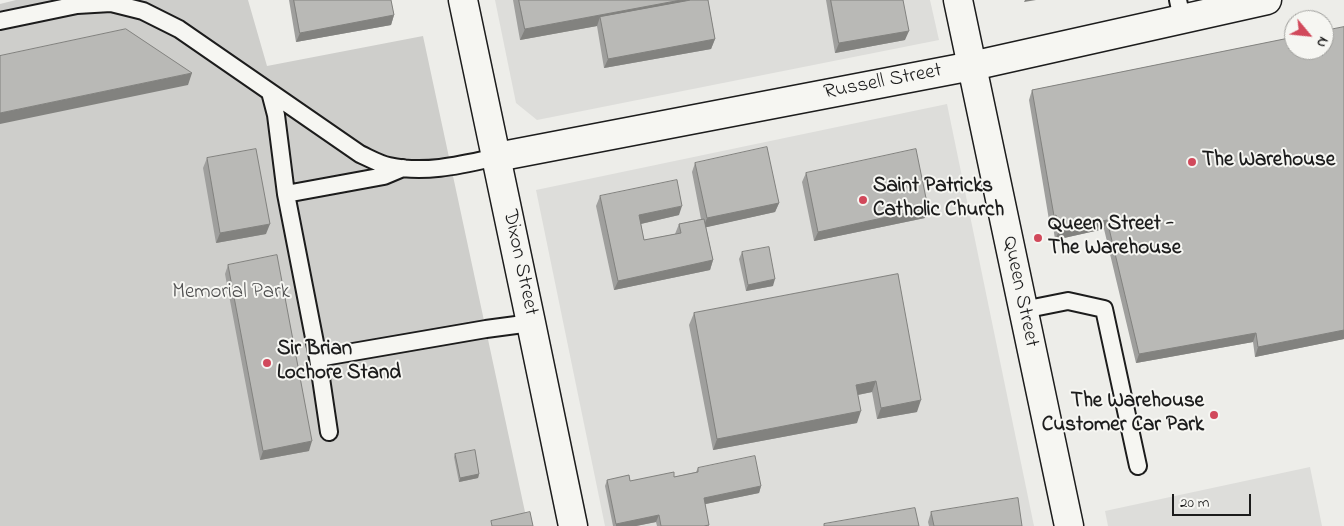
<!DOCTYPE html>
<style>
body{margin:0}
#map{position:relative;width:1344px;height:526px;overflow:hidden;background:#edede9;font-family:"Indie Flower",sans-serif}
canvas{display:block}
.north{position:absolute;left:1284px;top:10px;width:50px;height:50px;box-sizing:border-box;background:#f6f6f2;border:1px solid #9f9f9c;border-radius:50%;rotate:118deg;font-size:14px;font-weight:700;line-height:20px;text-align:center;color:#1c1c1c}
.north::after{content:'';display:block;margin:auto;width:18px;height:22px;background:#d1495b;clip-path:polygon(50% 0,100% 100%,50% 72%,0 100%)}
.scale{position:absolute;left:1172px;top:494px;width:79px;height:22px;box-sizing:border-box;border:2px solid #1c1c1c;border-top:0;padding-left:6px;font-size:15px;line-height:18px;white-space:nowrap;color:#1c1c1c;-webkit-text-stroke:4px #f6f6f2;paint-order:stroke}
</style>
<div id="map">
<canvas width="1344" height="526"></canvas>
<div class="north">N</div>
<div class="scale">20 m</div>
</div>
<script>
const context = document.querySelector('canvas').getContext('2d');
context.lineJoin = 'round';
function fillPath(path, color) {
  context.fillStyle = color;
  context.fill(path, 'evenodd');
}
function strokePath(path, color, width, dash) {
  context.strokeStyle = color;
  context.lineWidth = width;
  context.lineCap = dash ? 'butt' : 'round';
  context.setLineDash(dash || []);
  context.stroke(path);
}
function write(font, color, halo, rows, align = 'center') {
  context.font = font + ' "Indie Flower",sans-serif';
  context.lineWidth = 4;
  context.setLineDash([]);
  context.textBaseline = 'middle';
  context.strokeStyle = halo;
  context.fillStyle = color;
  for (const [text, x, y, turn = 0] of rows) {
    context.save();
    context.translate(x, y);
    context.rotate((+turn || 0) * Math.PI / 180);
    context.textAlign = isNaN(turn) ? turn : align;
    if (halo) context.strokeText(text, 0, 0);
    context.fillText(text, 0, 0);
    context.restore();
  }
}
const built = new Path2D(`
 M495,0H930L939,40L537,120L516,103Z
 M947,104L1034,526H605L536,190Z
 M1310,467L1322,526H1108L1105,511Z`);
const green = new Path2D(`
 M16,0H248L267,66L423,36L528,526H0V4Z`);
const service = new Path2D(`
 M1178,0L1182,19
 M0,21L77,5L111,3L143,11L179,29L360,154C369,158 379,164 389,166C425,174 461,165 497,157
 M270,92L276,115L286,194L318,358L329,432
 M286,194L384,176L403,168
 M1023,310L1068,301L1104,309L1138,466
 M318,358L486,329L531,323`);
const minor = new Path2D(`
 M497,157L972,66L1267,0`);
const tertiary = new Path2D(`
 M958,0L1069,526`);
const secondary = new Path2D(`
 M463,0L531,323L573,526`);
const wall = new Path2D(`
 M289,0H391L394,15L391,25L296,42Z
 M513,0H708L715,39L711,49L604,68L597,26L520,40Z
 M826,0H903L905,40L835,53Z
 M1344,27V339L1255,357L1253,342L1136,363L1104,229L1055,240L1053,225L1050,226L1029,100L1032,90Z
 M207,158L266,234L216,243L203,168Z
 M695,163L779,203L775,212L706,227L713,260L710,270L614,290L596,206L600,196L679,215L641,224L644,240L675,234L679,224L701,219L692,172Z
 M806,173L925,218L814,241L802,182Z
 M742,252L773,286L746,291L739,259Z
 M228,265L309,451L260,460L225,274Z
 M898,274L917,412L877,419L872,392L858,395L857,423L713,450L689,325L694,313Z
 M455,454L479,474L478,478L459,482L454,457Z
 M698,468L761,486L759,493L705,504L709,526H657L656,522L636,526H613L605,486L607,480L630,481L674,477L696,472Z
 M931,512L1022,526H929L928,522Z`);
const shadedWall = new Path2D(`
 M681,0H706L600,17L597,26L520,40L525,29Z
 M1025,0H1036L1024,2Z
 M394,15L391,25L296,42L300,33Z
 M909,31L905,40L835,53L839,43Z
 M715,39L711,49L604,68L608,59Z
 M192,73L188,85L0,124V113Z
 M779,203L775,212L703,228L707,218Z
 M682,206L679,215L636,225L639,215Z
 M928,208L925,218L814,241L818,232Z
 M1056,215L1053,225L1050,226L1054,216Z
 M1107,220L1104,229L1055,240L1059,231Z
 M270,224L266,234L216,243L220,233Z
 M713,260L710,270L614,290L618,281Z
 M775,279L773,286L746,291L748,285Z
 M1344,330V339L1255,357L1258,347Z
 M1256,333L1253,342L1136,363L1139,354Z
 M876,381L872,392L852,396L856,385Z
 M921,400L917,412L877,419L881,408Z
 M861,411L857,423L713,450L717,439Z
 M312,441L309,451L260,460L263,451Z
 M479,474L478,478L459,482L460,478Z
 M761,486L759,493L701,505L704,498Z
 M659,515L656,522L636,526H616V524Z`);
const building = new Path2D(`
 M294,0H391L394,15L300,33Z
 M519,0H681L525,29Z
 M691,0H708L715,39L608,59L600,17Z
 M831,0H903L909,31L839,43Z
 M1344,27V330L1258,347L1256,333L1139,354L1107,220L1059,231L1056,215L1054,216L1032,90L1294,37V50H1324V31Z
 M126,29L192,73L0,113V56Z
 M767,147L779,203L707,218L695,163Z
 M256,149L270,224L220,233L207,158Z
 M916,149L928,208L818,232L806,173Z
 M677,180L682,206L639,215L644,240L681,233L679,224L704,219L713,260L618,281L600,196Z
 M769,247L775,279L748,285L742,252Z
 M277,255L312,441L263,451L228,265Z
 M898,274L921,400L881,408L876,381L856,385L861,411L717,439L694,313Z
 M475,450L479,474L460,478L455,454Z
 M755,456L761,486L704,498L709,525L704,526H661L659,515L616,524L607,480L629,475L630,481L674,472V477L698,472V468Z
 M1018,498L1022,526H934L931,512Z
 M915,508L919,526H824V524Z
 M530,512L533,526H492L491,521Z`);
const markers = [
 [1192,162,5,"#d1495b"],
 [863,200,5,"#d1495b"],
 [1038,238,5,"#d1495b"],
 [267,363,5,"#d1495b"],
 [1214,415,5,"#d1495b"]
];
const streetNames = [
 ["Russell Street",883,83,-11],
 ["Dixon Street",519,263,78],
 ["Queen Street",1019,292,78]
];
const poiNames = [
 ["The Warehouse",1202,162],
 ["Saint Patricks",873,188],
 ["Catholic Church",873,212],
 ["Queen Street -",1048,226],
 ["The Warehouse",1048,250],
 ["Sir Brian",277,351],
 ["Lochore Stand",277,375],
 ["The Warehouse",1204,403,"right"],
 ["Customer Car Park",1204,427,"right"]
];
const parkNames = [
 ["Memorial Park",231,294]
];
fillPath(built, '#ddddda');
fillPath(green, '#cececb');
strokePath(service, '#1c1c1c', 20);
strokePath(minor, '#1c1c1c', 31);
strokePath(tertiary, '#1c1c1c', 31);
strokePath(secondary, '#1c1c1c', 31);
strokePath(service, '#f6f6f2', 16);
strokePath(minor, '#f6f6f2', 28);
strokePath(tertiary, '#f6f6f2', 28);
strokePath(secondary, '#f6f6f2', 28);
fillPath(wall, '#9f9f9d');
fillPath(shadedWall, '#82827f');
fillPath(building, '#b9b9b6');
strokePath(building, '#82827f', 1);
for (const [x, y, r, color] of markers) {
  const dot = new Path2D();
  dot.arc(x, y, r, 0, 2 * Math.PI);
  context.fillStyle = color;
  context.fill(dot);
  strokePath(dot, '#f6f6f2', 2);
}
write('21px', '#1c1c1c', '#f6f6f2', streetNames);
write('bold 21px', '#1c1c1c', '#f6f6f2', poiNames, 'left');
write('21px', '#515151', '#f6f6f2', parkNames);
</script>
